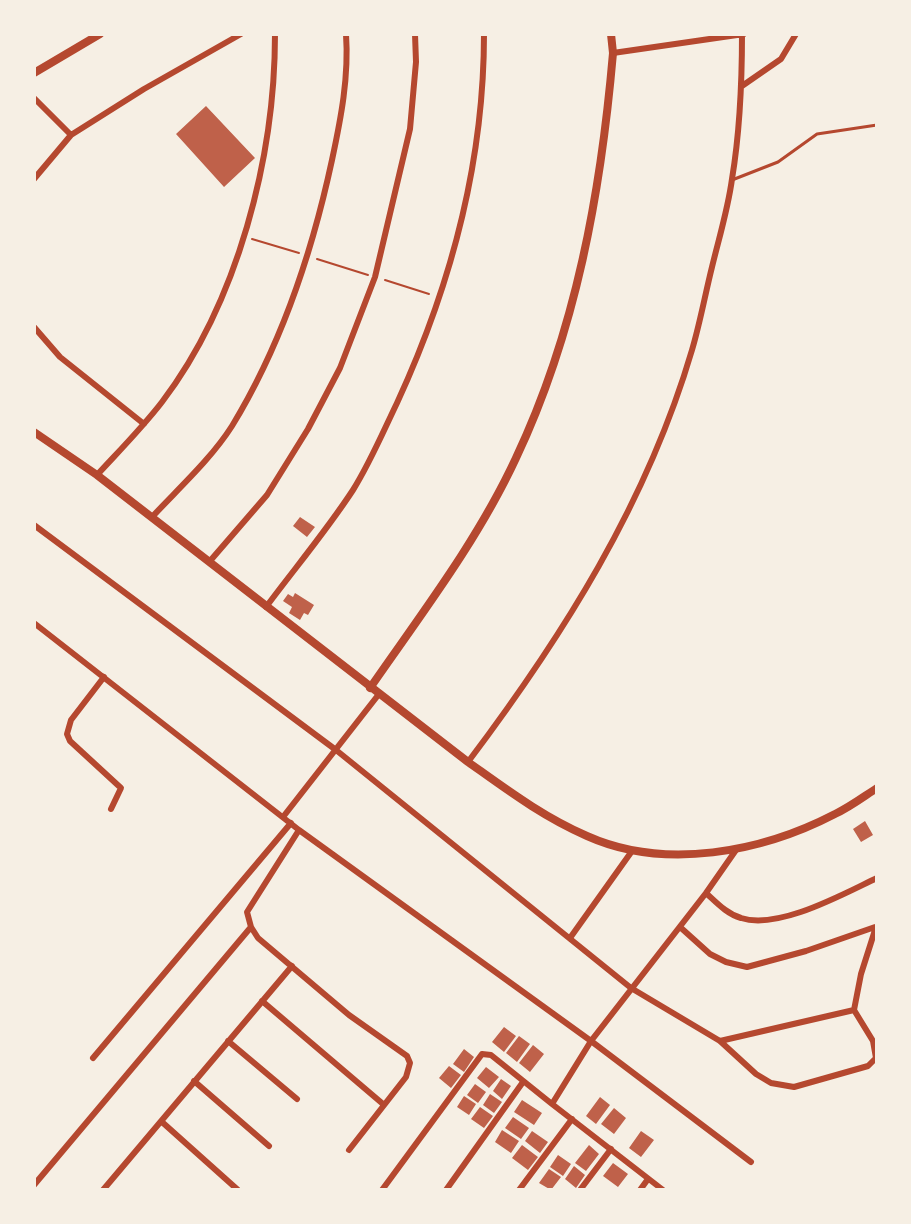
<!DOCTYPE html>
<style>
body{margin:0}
#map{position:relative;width:911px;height:1224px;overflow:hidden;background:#f6efe4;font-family:"Source Sans 3",sans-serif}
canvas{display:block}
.frame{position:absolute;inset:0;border:36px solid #f6efe4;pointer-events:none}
</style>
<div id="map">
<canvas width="911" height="1224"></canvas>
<div class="frame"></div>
</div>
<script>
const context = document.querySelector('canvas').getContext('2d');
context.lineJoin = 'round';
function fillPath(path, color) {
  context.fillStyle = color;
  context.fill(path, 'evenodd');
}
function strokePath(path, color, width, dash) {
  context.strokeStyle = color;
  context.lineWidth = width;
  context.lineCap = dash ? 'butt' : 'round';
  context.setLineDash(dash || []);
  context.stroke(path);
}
const building = new Path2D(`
 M206,106L255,158L224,187L176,134Z
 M300,517L315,527L307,537L293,526Z
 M295,593L314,605L308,615L304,613L300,620L289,613L292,607L283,601L288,594L293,597Z
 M865,821L873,835L861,842L853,829Z
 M504,1027L516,1036L504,1052L492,1042Z
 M519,1036L530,1044L517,1062L506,1053Z
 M533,1045L544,1054L530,1072L519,1063Z
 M464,1049L474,1057L464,1072L453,1064Z
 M449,1066L461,1075L451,1088L439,1078Z
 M486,1067L499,1077L489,1088L477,1078Z
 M501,1079L511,1086L502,1099L493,1091Z
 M475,1084L486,1092L478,1103L467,1095Z
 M490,1094L502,1102L494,1113L483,1105Z
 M464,1096L476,1104L469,1115L457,1107Z
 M600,1097L610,1105L596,1124L586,1116Z
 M522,1100L542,1113L534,1125L514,1112Z
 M480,1107L493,1116L484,1128L471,1119Z
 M614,1108L626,1118L614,1134L601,1124Z
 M513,1117L529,1128L521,1139L505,1128Z
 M502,1130L519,1141L511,1153L495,1142Z
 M532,1131L548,1142L540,1153L525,1141Z
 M641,1131L654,1140L641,1157L629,1148Z
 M522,1145L538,1157L528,1170L512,1158Z
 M589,1145L599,1154L586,1171L575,1163Z
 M558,1155L571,1164L563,1176L550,1167Z
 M613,1163L628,1174L618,1187L603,1176Z
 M574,1166L585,1175L576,1188L565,1179Z
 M549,1169L561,1177L551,1190L539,1183Z`);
const path = new Path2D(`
 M252,239L299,253
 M317,259L368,275
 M385,280L429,294`);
const service = new Path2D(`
 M732,180L778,162L817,134L877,125`);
const minor = new Path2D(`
 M613,53L744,34
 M742,86L781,59L796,34
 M34,98L71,135
 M34,179L71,135L144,89L241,34
 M34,327L60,357L144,424
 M97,475C119,451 142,428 162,402C238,302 275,157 275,34
 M152,517C179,488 211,459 232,426C282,344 312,253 332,160C341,118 349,77 346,34
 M34,525L336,750L631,988L720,1041L756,1074L771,1083L794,1087L868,1066L876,1058
 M210,561L267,495L308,429L340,368L375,277L410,129L416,62L415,34
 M266,607C295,568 327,530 353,490C370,463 383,432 397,403C450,288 484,162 484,34
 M34,623L299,830L591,1041L751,1162
 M104,677L71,720L67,734L70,741L121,788L111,809
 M468,762C563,636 647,503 692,350C700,323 705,295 712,267C719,238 728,209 732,179C740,131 742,82 742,34
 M283,817L379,694
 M299,830L247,912L251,927L258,938L349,1015L407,1056L410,1063L406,1077L349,1150
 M706,893C717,903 727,914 741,918C779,930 843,894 877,878
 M680,927L710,954L726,962L747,967L806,951L875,927
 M876,927L861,974L854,1010L873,1041L876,1058
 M570,938L632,851
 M262,1001L383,1104
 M228,1041L297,1099
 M720,1041L854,1010
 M93,1058L291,823
 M194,1081L269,1146
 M162,1122L238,1190
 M34,1185L251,927
 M103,1190L292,966
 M382,1190L482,1054L491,1055L552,1104
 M446,1190L523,1082
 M519,1190L572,1119
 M580,1190L611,1149
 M640,1190L648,1179
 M663,1190L552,1104L591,1041L706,893L736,850`);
const tertiary = new Path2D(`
 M34,73L100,34
 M34,432L97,475L468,762C506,789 543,817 587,836C665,871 762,852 835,814C850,807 863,797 877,788
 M370,688C422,613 478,540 516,458C576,331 601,192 613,53L611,34`);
fillPath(building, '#bf614a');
strokePath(path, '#b5482f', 2);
strokePath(service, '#b5482f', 3);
strokePath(minor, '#b5482f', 6);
strokePath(tertiary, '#b5482f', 8);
</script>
